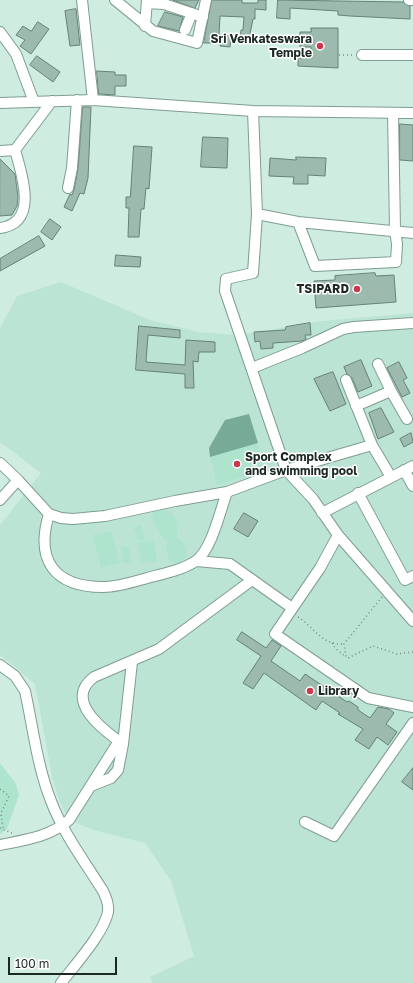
<!DOCTYPE html>
<style>
body{margin:0}
#map{position:relative;width:413px;height:983px;overflow:hidden;background:#ceede0;font-family:"Golos Text",sans-serif}
canvas{display:block}
.scale{position:absolute;left:8px;top:957px;width:109px;height:18px;box-sizing:border-box;border:2px solid #1c2823;border-top:0;padding-left:5px;font-size:12px;line-height:14px;white-space:nowrap;color:#1c2823;-webkit-text-stroke:3px #fff;paint-order:stroke}
</style>
<div id="map">
<canvas width="413" height="983"></canvas>
<div class="scale">100 m</div>
</div>
<script>
const context = document.querySelector('canvas').getContext('2d');
context.lineJoin = 'round';
function fillPath(path, color) {
  context.fillStyle = color;
  context.fill(path, 'evenodd');
}
function strokePath(path, color, width, dash) {
  context.strokeStyle = color;
  context.lineWidth = width;
  context.lineCap = dash ? 'butt' : 'round';
  context.setLineDash(dash || []);
  context.stroke(path);
}
function write(font, color, halo, rows, align = 'center') {
  context.font = font + ' "Golos Text",sans-serif';
  context.lineWidth = 3;
  context.setLineDash([]);
  context.textBaseline = 'middle';
  context.strokeStyle = halo;
  context.fillStyle = color;
  for (const [text, x, y, turn = 0] of rows) {
    context.save();
    context.translate(x, y);
    context.rotate((+turn || 0) * Math.PI / 180);
    context.textAlign = isNaN(turn) ? turn : align;
    if (halo) context.strokeText(text, 0, 0);
    context.fillText(text, 0, 0);
    context.restore();
  }
}
const built = new Path2D(`
 M61,282L150,320L198,332L238,335L322,321L413,313V983H152L150,977L194,956L171,881L145,843L93,830L69,820L59,800L52,777L35,684L0,655V525L41,473L0,442V328L17,296Z`);
const green = new Path2D(`
 M258,443L263,471L217,485L210,457Z
 M159,506C175,512 179,521 177,538C189,546 190,554 178,564L170,561L166,551L167,542C159,532 149,521 154,507Z
 M141,525L145,539L138,541L134,527Z
 M111,531L120,563L101,568L93,535Z
 M153,540L157,561L142,563L137,543Z
 M121,547H129L131,563H123Z
 M0,763L16,784L19,795L7,829L0,834Z`);
const water = new Path2D(`
 M249,414L258,443L210,457L209,448L225,420Z`);
const building = new Path2D(`
 M173,0H199L195,8Z
 M212,0H242V3H258V0H266V10L255,9V19H253L249,39L240,38L241,30H243L244,17L220,16L219,35L231,36L230,47L220,46V43H204Z
 M278,0L403,2L410,6V19L350,16L338,15V11L290,8V19L277,18Z
 M76,9L80,45L70,46L65,11Z
 M165,12L183,17L179,31L158,26Z
 M38,22L49,29L31,54L20,46L25,40L16,35L23,26L31,31Z
 M311,28H338V68L298,66V58L311,57V47H300V32H311Z
 M37,56L60,72L53,82L30,65Z
 M97,71L115,72V75H126V86H115V95L99,94Z
 M83,107H91L88,178L84,194L80,193L72,211L64,207L70,194L72,195L74,190L78,169Z
 M400,124L413,125V161L400,160Z
 M203,137L228,138L227,168L201,167Z
 M134,146L152,147L149,189L146,188L144,209H141L139,237H128L129,208H126V197H130Z
 M296,157L326,158L325,176L308,175V184H293L294,177L269,176L270,158L296,160Z
 M0,159L15,174L18,197L17,206L12,215L0,216Z
 M50,219L61,227L52,240L41,232Z
 M39,236L45,246L0,271V259Z
 M116,255L141,257L140,267L115,266Z
 M375,273L376,276L394,275L396,302L316,308L314,281L335,280V276Z
 M310,323L311,335H305L306,339L302,341L273,343V348L261,349L260,341L255,342L254,332L285,330L286,327Z
 M139,326L180,330V338L148,335L146,362L185,365L186,340L215,342V352H199L198,362L193,361L194,388H185V374L136,370Z
 M361,360L372,386L358,392L352,378L347,374L344,367Z
 M399,362L407,378L403,380L410,393L402,397L387,368Z
 M333,372L346,404L330,411L314,379Z
 M381,408L394,432L378,439L369,413Z
 M411,433L413,442L404,447L400,439Z
 M244,513L258,521L248,537L234,529Z
 M242,632L266,648L272,640L281,646L271,661L300,681L305,674L347,702L349,701L358,707V710L370,718L378,707L389,709L394,713L386,724L397,732L388,745L377,737L369,749L355,740L363,729L338,714L340,713L322,701L316,710L264,673L253,689L243,683L261,656L237,640Z
 M413,768V790L402,782Z`);
const path = new Path2D(`
 M339,55H354
 M382,597L344,644L346,657L348,658L373,646L397,654L413,652
 M298,617C315,628 321,645 344,644
 M332,643L336,649L345,656
 M0,789L9,796L1,813L3,828
 M0,828L12,833`);
const minor = new Path2D(`
 M82,0L93,100
 M115,0L153,31L197,43L206,0
 M409,0H413
 M147,3L164,4L203,17
 M145,26L147,0
 M185,30L192,13
 M0,32L16,54L34,102
 M362,55H413
 M0,103L93,100L253,111L413,113
 M253,111L257,214L253,273L226,279L225,291L286,470L313,499L338,535L413,621
 M0,151L15,150L52,101
 M68,188L72,168L77,100
 M257,214L298,222L413,233
 M298,222L315,266L396,262L397,244L395,230L393,113
 M0,228C39,223 22,175 15,150
 M378,364L391,391
 M252,368L302,348L343,329L354,327L413,323
 M356,406L391,391L407,419
 M372,445L391,477
 M0,463L18,480L0,500
 M404,470L413,486
 M18,480L49,514L61,518L73,519L105,516L175,501L227,492L286,470L372,445L346,380
 M358,493L405,580L413,576
 M322,513L413,466
 M49,514C35,560 54,587 103,587C118,587 133,582 147,578C163,574 182,570 196,561C212,549 220,511 227,492
 M338,535L320,568L275,634L368,698L413,707
 M196,561L230,564L292,608
 M0,665L15,676L25,691C33,727 37,766 51,801C63,833 85,862 103,891C106,897 109,905 108,912C104,933 74,966 61,983
 M123,744C103,730 63,700 94,677L159,649L252,580
 M91,786L111,778L118,770L123,744L132,662
 M305,822L334,836L413,723
 M0,845C24,840 50,837 69,820L119,741`);
const markers = [
 [320,46,4,"#c9394b"],
 [357,289,4,"#c9394b"],
 [237,464,4,"#c9394b"],
 [310,691,4,"#c9394b"]
];
const poiNames = [
 ["Sri Venkateswara",312,39],
 ["Temple",312,53],
 ["TSIPARD",349,289],
 ["Sport Complex",245,457,"left"],
 ["and swimming pool",245,471,"left"],
 ["Library",318,691,"left"]
];
fillPath(built, '#bce4d4');
fillPath(green, '#aee3ce');
fillPath(water, '#78ab97');
fillPath(building, '#9cbaae');
strokePath(building, '#658276', 1);
strokePath(minor, '#7f9d90', 12);
strokePath(path, '#758b82', 1.5, [1, 3]);
strokePath(minor, '#fff', 10);
for (const [x, y, r, color] of markers) {
  const dot = new Path2D();
  dot.arc(x, y, r, 0, 2 * Math.PI);
  context.fillStyle = color;
  context.fill(dot);
  strokePath(dot, '#fff', 1.5);
}
write('bold 12px', '#1c2823', '#fff', poiNames, 'right');
</script>
